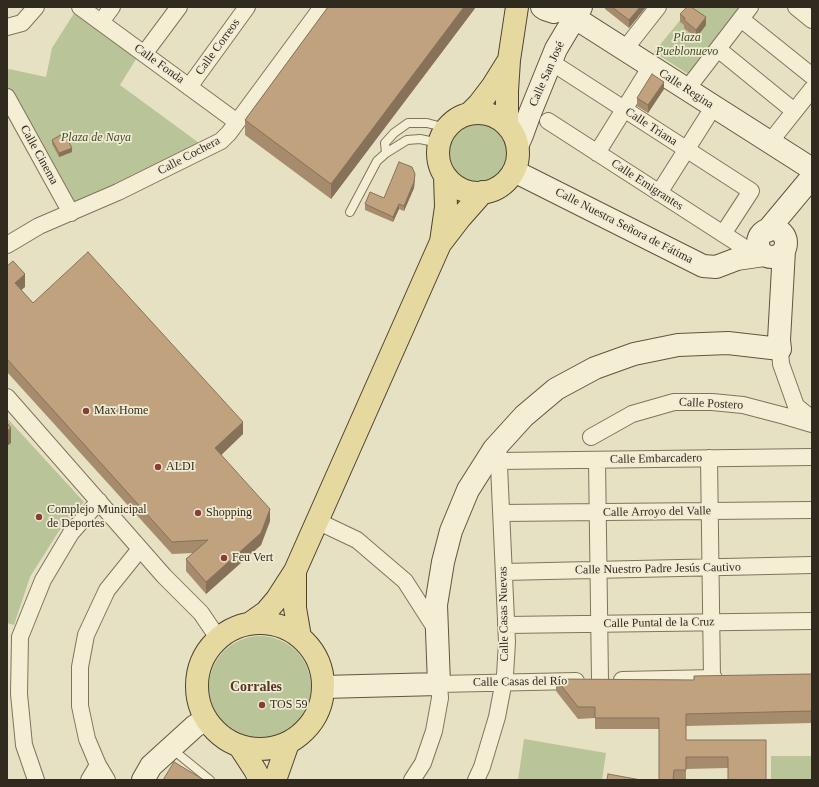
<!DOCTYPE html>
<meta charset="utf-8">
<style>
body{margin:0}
#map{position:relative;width:819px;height:787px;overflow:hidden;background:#e7e1c4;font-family:Georgia,serif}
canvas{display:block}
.frame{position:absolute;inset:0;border:8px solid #312a1f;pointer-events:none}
</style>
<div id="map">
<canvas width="819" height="787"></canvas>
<div class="frame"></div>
</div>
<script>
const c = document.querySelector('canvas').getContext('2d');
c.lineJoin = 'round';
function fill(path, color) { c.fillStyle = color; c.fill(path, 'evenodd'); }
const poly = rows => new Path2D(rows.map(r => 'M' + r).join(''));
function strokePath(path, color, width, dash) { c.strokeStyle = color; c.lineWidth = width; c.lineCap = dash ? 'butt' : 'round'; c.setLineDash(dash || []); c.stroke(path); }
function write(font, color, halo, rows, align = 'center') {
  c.font = font + ' Georgia,serif'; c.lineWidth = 3.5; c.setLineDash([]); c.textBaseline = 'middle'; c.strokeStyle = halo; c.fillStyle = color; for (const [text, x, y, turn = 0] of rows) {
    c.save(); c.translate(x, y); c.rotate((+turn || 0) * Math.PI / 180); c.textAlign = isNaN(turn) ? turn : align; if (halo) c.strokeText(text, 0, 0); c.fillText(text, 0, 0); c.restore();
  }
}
fill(poly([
 [78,7,141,51,120,85,206,148,71,213,7,97,7,71,9,69,46,77,52,48],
 [691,7,745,7,691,76,654,52],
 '448 153a31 31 0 1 1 62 0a31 31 0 1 1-62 0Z',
 [7,418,84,502,59,531,30,577,14,625,7,623],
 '209 687a51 51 0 1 1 102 0a51 51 0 1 1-102 0Z',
 [524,739,606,753,602,780,518,780],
 [771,756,812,756,812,780,771,780]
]), '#bac499');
const lane = poly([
 [386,153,385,143,394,133,408,123,427,123,446,128],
 [350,212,377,161,386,153,407,140,420,139,439,143],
 [172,749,210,780]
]);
const street = poly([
 [80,7,237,122],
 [796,7,812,20],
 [741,19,812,76],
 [101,22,112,7],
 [7,27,22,23,36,7],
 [625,49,658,7],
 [718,49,794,111],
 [144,54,179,7],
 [551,62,751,191,723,234],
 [189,87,247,7],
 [687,89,750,7],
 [7,97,71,213],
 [548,121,745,248],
 [770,142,812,89],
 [597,153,651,66],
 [659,193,714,106],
 [7,245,39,226,118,192,221,141,229,133,322,7],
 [780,349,781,364,796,406,812,419],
 [7,397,164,576,201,613,218,638],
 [591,437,632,414,674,402,712,402,743,405,785,416,812,424],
 [709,458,712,678],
 [597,460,600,681],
 [499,461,812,457],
 [501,513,812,510],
 [317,521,357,540,405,581,437,631],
 [504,572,812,565],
 [506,625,812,621],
 [622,680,714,678],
 [36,780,24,745,19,694,20,637,43,580,71,533,99,501],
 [89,780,98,765],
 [107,780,98,765,87,739,80,706,80,667,86,635,107,590,140,549],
 [412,780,423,763,434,731,440,698,439,684,576,681],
 [476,780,482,767,497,717,505,675,507,642,498,444]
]);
const secondary = poly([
 [542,7,545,9,554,12,561,9],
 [561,9,812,169],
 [518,144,522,135,530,113,556,49,581,7],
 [514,171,703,266,716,267,737,259,764,255],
 '758 243a14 14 0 1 1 28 0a14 14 0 1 1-28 0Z',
 [767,231,812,177],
 [323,687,439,684,436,605,443,562,451,531,468,490,494,449,524,416,556,389,595,368,634,354,678,345,728,343,780,349,779,340,784,250],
 [143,780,151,766,195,726,206,720]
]);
const primary = poly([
 '438 153a40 40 0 1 1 80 0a40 40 0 1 1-80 0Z',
 [470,113,479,104,492,87,507,63],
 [507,125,507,91,509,60,517,7],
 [441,242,446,207,445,176],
 [295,571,295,608,300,637],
 '197 686a63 63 0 1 1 126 0a63 63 0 1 1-126 0Z',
 [249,624,266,612,277,599,295,571,440,244,460,218,483,192],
 [240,747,255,770,260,780],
 [275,780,288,743]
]);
strokePath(lane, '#80745d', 10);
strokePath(street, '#80745d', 18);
strokePath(secondary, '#615540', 24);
strokePath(primary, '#4e4230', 24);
strokePath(lane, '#f4eed5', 8);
strokePath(street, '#f4eed5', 16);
strokePath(secondary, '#f4eed5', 22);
strokePath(primary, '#e6d9a0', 22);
fill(poly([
 [328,7,476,7,331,199,245,135,245,120],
 [605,7,646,7,629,28,605,9],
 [680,14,706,25,696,38,684,28,684,25,680,22],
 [664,89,648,113,637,106,637,98],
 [52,140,72,152,59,157,52,144],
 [415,179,414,188,404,211,399,209,393,222,365,210,365,204,384,198],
 [7,266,25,287,21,290,33,303,243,434,221,455,270,521,261,545,206,594,186,571,186,559,193,553,172,554,7,372],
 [812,674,812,723,686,726,686,740,766,740,728,768,686,769,686,780,659,780,659,729,595,729,595,718,578,719,556,691,556,679,694,680]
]), '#a68b6c');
fill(poly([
 [464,7,476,7,331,199,331,184],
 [640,7,646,7,629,28,629,20],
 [706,17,706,25,696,38,696,30],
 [664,82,664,89,648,113,648,105],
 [72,148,72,152,59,157,59,153],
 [415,174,414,188,404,211,404,206],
 [399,204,399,209,393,222,393,217],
 [25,274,25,287,15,295,15,283],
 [243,422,243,434,215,461,215,448],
 [11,428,11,443,7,446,7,431],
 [270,509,270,521,261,545,206,594,206,582]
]), '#877158');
const building = poly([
 [328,7,464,7,331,184,245,120,328,7],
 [612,7,640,7,629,20,612,7],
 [687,7,691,7,706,17,696,30,684,20,685,18,680,14,687,7],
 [652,74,664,82,648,105,637,98,652,74],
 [64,133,72,148,59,153,52,140,64,133],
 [399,162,412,167,415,174,414,182,404,206,399,204,393,217,365,204,370,192,384,198,399,162],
 [88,252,243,422,215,448,270,509,261,533,206,582,186,559,208,540,172,542,7,359,7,266,13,261,25,274,15,283,33,303,88,252],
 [7,423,11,428,7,431,7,423],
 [812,674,812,711,686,714,686,740,766,740,766,780,728,780,728,757,686,757,686,770,674,770,673,780,659,780,659,718,595,718,595,707,578,707,556,679,694,680,694,676,812,674],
 [174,762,204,780,163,780,174,762],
 [608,774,641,780,607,780,608,774]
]);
fill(building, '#c1a27e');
strokePath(building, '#877158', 1);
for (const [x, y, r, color] of [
 [86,411,4,"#873e34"],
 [158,467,4,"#873e34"],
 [198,513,4,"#873e34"],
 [39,517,4,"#873e34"],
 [224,558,4,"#873e34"],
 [262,705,4,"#873e34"]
]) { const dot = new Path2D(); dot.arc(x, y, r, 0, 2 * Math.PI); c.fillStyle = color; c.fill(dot); strokePath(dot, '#f0ebd2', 1.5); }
write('italic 12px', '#3e4b28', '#f0ebd2', [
 ["Plaza",687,38],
 ["Pueblonuevo",687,52],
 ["Plaza de Naya",96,138]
]);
write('12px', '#312a1f', '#f0ebd2', [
 ["Calle Correos",218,47,-54],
 ["Calle Fonda",159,64,36],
 ["Calle San José",547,74,-66],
 ["Calle Regina",686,89,33],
 ["Calle Triana",651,127,33],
 ["Calle Cinema",39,155,61],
 ["Calle Cochera",189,156,-28],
 ["Calle Emigrantes",647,185,33],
 ["Calle Nuestra Señora de Fátima",624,226,27],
 ["Calle Postero",711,404,3],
 ["Calle Embarcadero",656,459,-1],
 ["Calle Arroyo del Valle",657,512,-1],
 ["Calle Nuestro Padre Jesús Cautivo",658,569,-1],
 ["Calle Casas Nuevas",504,614,-91],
 ["Calle Puntal de la Cruz",659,623,-1],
 ["Calle Casas del Río",520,682,-1]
]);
write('12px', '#312a1f', '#f0ebd2', [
 ["Max Home",94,411],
 ["ALDI",166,467],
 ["Complejo Municipal",47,510],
 ["de Deportes",47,524],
 ["Shopping",206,513],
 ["Feu Vert",232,558],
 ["TOS 59",270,705]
], 'left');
write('bold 14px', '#583524', '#f0ebd2', [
 ["Corrales",256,687]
]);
</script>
